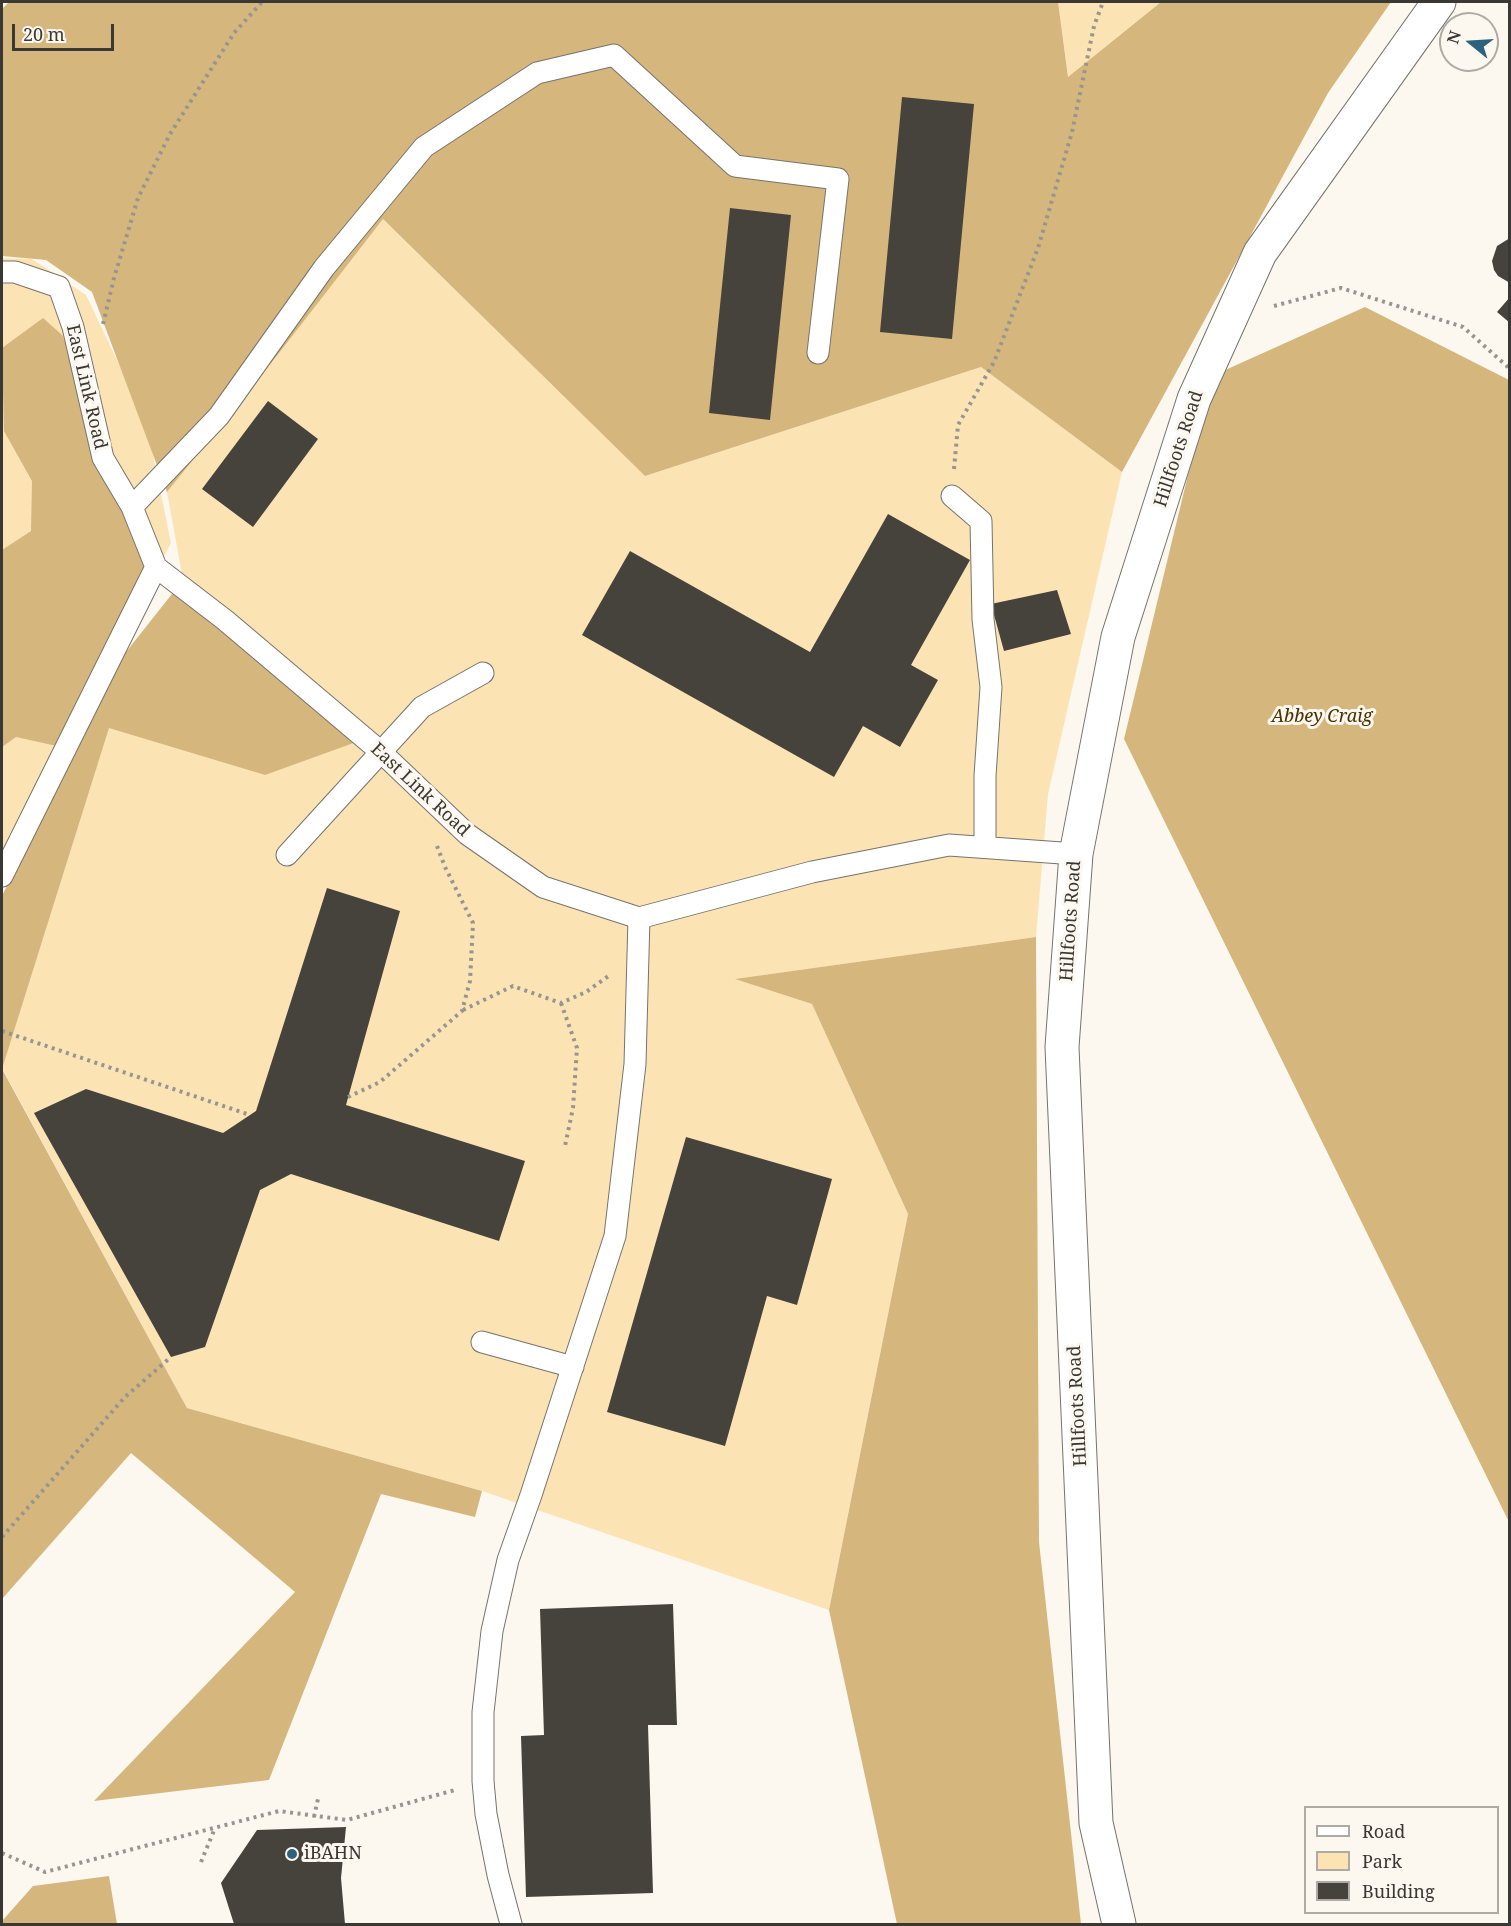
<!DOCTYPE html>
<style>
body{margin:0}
#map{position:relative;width:1511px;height:1926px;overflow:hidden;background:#fcf8f0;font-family:"Noto Serif",serif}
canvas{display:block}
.frame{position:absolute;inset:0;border:3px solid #393835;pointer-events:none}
.legend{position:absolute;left:1304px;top:1806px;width:195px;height:108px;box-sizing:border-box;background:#fcf8f0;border:2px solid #aeaba5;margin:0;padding:8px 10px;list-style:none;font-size:18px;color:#393835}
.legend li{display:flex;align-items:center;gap:12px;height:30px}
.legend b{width:30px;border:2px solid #aeaba5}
.north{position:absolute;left:1439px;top:12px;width:60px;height:60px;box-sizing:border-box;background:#fcf8f0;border:2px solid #aeaba5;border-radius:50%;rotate:288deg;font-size:16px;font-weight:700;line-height:24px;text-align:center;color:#393835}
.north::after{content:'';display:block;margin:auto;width:21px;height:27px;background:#2c627e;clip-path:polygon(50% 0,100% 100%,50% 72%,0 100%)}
.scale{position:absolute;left:12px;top:24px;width:102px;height:27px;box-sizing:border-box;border:3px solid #393835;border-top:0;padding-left:8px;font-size:18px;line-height:21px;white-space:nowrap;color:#393835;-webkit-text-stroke:4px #fcf8f0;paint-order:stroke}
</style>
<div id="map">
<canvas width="1511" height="1926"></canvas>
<div class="frame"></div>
<ul class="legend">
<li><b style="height:8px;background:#fff"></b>Road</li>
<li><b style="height:16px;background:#fce3b4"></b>Park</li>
<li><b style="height:16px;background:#46433d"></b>Building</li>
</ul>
<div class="north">N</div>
<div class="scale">20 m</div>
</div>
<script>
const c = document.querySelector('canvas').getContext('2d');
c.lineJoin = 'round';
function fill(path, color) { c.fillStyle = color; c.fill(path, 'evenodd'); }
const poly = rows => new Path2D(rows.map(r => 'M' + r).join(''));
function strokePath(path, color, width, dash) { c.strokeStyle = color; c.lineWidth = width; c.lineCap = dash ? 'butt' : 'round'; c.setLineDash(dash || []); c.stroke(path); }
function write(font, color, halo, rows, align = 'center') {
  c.font = font + ' "Noto Serif",serif'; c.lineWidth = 6; c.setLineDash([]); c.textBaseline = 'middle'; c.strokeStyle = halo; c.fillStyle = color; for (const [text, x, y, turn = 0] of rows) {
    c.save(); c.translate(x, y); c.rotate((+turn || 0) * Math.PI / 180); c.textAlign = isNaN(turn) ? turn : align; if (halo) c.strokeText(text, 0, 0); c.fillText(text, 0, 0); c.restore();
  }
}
fill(poly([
 [1058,2,1161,2,1068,77],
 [383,219,645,476,981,367,1122,472,1048,794,1036,937,736,979,812,1004,908,1214,829,1610,482,1491,187,1408,2,1068,109,727,265,775,183,580,167,492],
 [2,258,32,259,86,295,146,421,171,543,2,862]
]), '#fce3b4');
fill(poly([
 [9,2,1058,2,1068,77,1161,2,1391,2,1328,93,1122,472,981,367,645,476,383,219,279,353,167,492,92,292,46,260,2,256,2,9],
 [1365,307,1509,380,1509,1522,1124,739,1212,376],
 [43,318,62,335,87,389,156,567,66,748,16,737,2,747,2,550,31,531,32,481,4,431,2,348],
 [183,580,359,741,265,775,109,728,2,1069,187,1408,482,1491,475,1517,381,1494,269,1780,94,1801,295,1592,131,1453,2,1599,2,896,111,671],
 [1036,937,1039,1542,1081,1924,897,1924,829,1610,908,1214,812,1004,735,979],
 [109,1876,117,1924,2,1924,2,1921,33,1886]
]), '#d5b67c');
fill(poly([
 [902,97,974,104,952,339,880,332],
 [730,208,791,215,770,420,709,413],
 [1510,238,1510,283,1498,276,1494,270,1492,261,1497,246],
 [1510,297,1510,323,1497,312],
 [268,401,318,439,253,527,202,489],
 [888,514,970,560,911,665,938,680,900,747,863,726,834,777,582,635,630,551,810,652],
 [1057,590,1071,634,1004,651,991,604],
 [327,888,400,911,346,1105,525,1161,499,1241,291,1174,260,1190,205,1347,171,1357,34,1113,86,1089,223,1133,256,1111],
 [686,1137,832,1179,797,1305,767,1296,725,1446,607,1412],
 [673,1604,677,1725,648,1725,653,1893,526,1897,521,1736,544,1735,540,1609],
 [346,1827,341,1878,345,1924,234,1924,221,1883,257,1830]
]), '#46433d');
const lane = poly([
 [2,272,15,272,59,287,73,327,103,458,132,507,156,567,225,620,381,752,467,834,543,887,639,918,812,872,949,845,1076,854],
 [952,496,981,521,983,619,991,687,985,776,985,847],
 [132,507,219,416,324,268,424,147,537,73,614,55,735,166,838,179,818,353],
 [287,855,422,707,483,673],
 [2,876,156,567],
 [482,1342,573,1367],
 [511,1924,498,1875,486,1814,483,1781,483,1712,492,1631,508,1560,531,1495,615,1236,635,1064,639,918]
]);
const secondary = poly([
 [1119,1924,1096,1823,1062,1047,1076,854,1118,637,1194,399,1260,253,1439,2]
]);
strokePath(lane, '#77736c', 23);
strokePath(secondary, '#77736c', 35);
strokePath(poly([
 [1274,306,1341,288,1463,327,1510,369],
 [103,324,114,278,138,198,170,134,234,33,262,2],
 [954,469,958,425,994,362,1038,248,1072,132,1094,26,1103,2],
 [561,1003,577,1048,573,1108,565,1146],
 [463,1010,513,986,561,1003,586,992,610,975],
 [2,1031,250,1115],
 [348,1097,380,1082,462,1011,470,981,473,923,445,867,437,846],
 [2,1537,125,1397,171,1357],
 [314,1817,318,1799],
 [2,1853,45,1872,279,1811,347,1820,455,1790],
 [201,1862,215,1828]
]), '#989590', 4, [3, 4.5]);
strokePath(lane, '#fff', 21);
strokePath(secondary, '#fff', 33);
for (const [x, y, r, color] of [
 [292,1854,6,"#2c627e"]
]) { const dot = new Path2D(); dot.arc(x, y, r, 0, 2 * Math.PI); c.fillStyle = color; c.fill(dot); strokePath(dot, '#fcf8f0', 2); }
write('18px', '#393835', '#fcf8f0', [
 ["East Link Road",86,387,77],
 ["Hillfoots Road",1179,449,-72],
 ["East Link Road",420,790,43],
 ["Hillfoots Road",1071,921,-86],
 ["Hillfoots Road",1078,1406,-93]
]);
write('italic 18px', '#473301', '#fcf8f0', [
 ["Abbey Craig",1322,717]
]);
write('18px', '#393835', '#fcf8f0', [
 ["iBAHN",304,1854]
], 'left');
</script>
